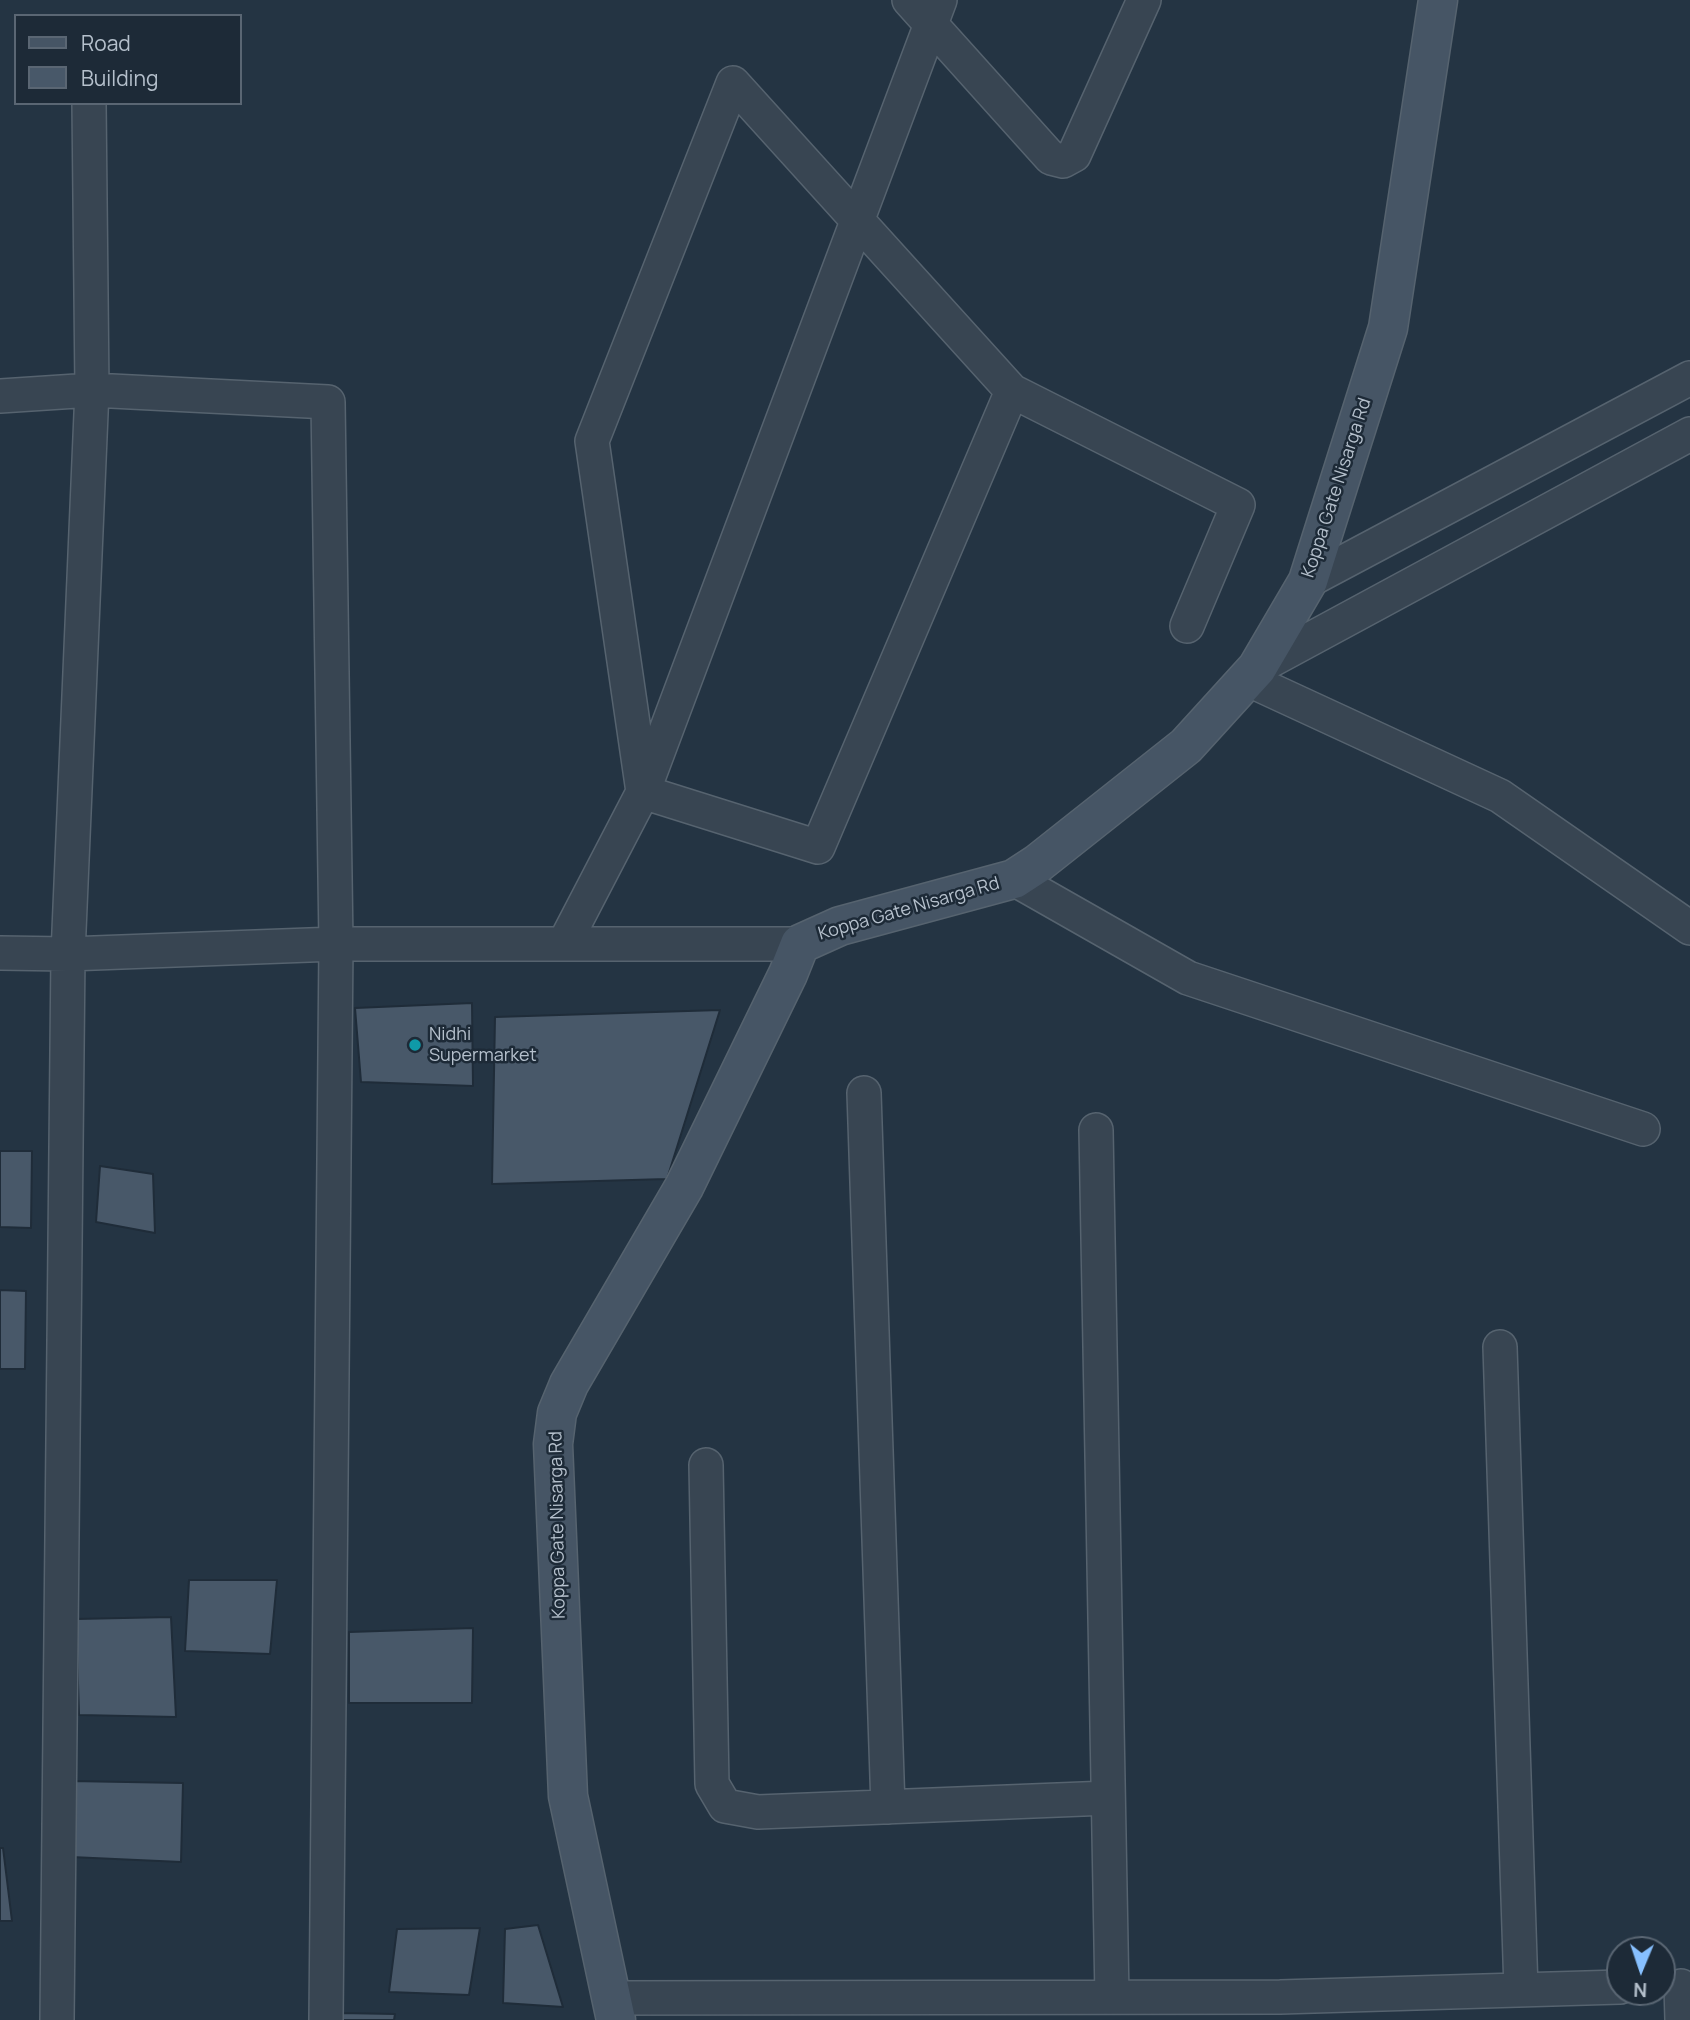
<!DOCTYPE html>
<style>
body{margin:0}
#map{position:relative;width:1690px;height:2020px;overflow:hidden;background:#243443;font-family:Manrope,sans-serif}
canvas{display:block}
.legend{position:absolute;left:14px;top:14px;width:228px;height:91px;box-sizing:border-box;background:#1d2a37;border:2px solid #5a6673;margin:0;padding:9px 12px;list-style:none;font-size:21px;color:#b5c0cc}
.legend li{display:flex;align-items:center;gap:14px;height:35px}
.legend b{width:35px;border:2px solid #5a6673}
.north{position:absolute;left:1606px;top:1936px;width:70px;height:70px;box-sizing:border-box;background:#1d2a37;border:2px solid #5a6673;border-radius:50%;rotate:182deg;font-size:19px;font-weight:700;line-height:28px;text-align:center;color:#b5c0cc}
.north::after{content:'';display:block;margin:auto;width:24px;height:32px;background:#87c0ff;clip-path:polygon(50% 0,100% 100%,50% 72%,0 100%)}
</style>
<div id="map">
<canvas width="1690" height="2020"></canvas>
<ul class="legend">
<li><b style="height:9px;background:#465565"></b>Road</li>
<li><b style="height:19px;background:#485869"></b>Building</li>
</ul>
<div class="north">N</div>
</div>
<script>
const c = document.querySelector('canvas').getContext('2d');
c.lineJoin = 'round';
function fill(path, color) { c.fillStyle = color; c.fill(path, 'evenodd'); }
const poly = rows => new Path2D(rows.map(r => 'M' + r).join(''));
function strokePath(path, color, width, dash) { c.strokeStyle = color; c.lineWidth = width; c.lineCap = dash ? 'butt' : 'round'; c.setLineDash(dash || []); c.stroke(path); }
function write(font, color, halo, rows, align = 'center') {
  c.font = font + ' Manrope,sans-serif'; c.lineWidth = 5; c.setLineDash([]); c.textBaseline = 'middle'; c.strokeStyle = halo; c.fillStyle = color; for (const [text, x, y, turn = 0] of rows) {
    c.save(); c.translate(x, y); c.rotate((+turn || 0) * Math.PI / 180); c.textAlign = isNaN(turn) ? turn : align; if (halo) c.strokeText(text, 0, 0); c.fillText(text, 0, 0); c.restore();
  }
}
const building = poly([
 [472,1003,473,1086,361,1082,355,1008,472,1003],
 [720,1010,667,1179,492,1184,495,1017,720,1010],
 [0,1151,32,1151,31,1228,0,1227,0,1151],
 [100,1166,153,1174,155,1233,96,1222,100,1166],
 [0,1290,26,1291,25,1369,0,1369,0,1290],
 [189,1580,277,1580,270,1654,185,1651,189,1580],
 [171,1617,176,1717,79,1715,76,1619,171,1617],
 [473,1628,472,1703,349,1703,349,1632,473,1628],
 [71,1781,183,1783,181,1862,71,1857,71,1781],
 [0,1848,3,1848,12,1921,0,1921,0,1848],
 [538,1925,563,2007,503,2003,505,1929,538,1925],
 [480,1928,469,1995,389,1992,397,1929,480,1928],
 [340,2013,395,2014,394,2020,339,2020,340,2013]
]);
fill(building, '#485869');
strokePath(building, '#1f2c39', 2);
const street = poly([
 [909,0,1051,158,1063,161,1074,155,1144,0],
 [1012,391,818,847,643,792,592,441,733,83,1012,391,1238,505,1187,626],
 [0,396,92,390,328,402,336,944,326,2020],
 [1308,581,1690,378],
 [1257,668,1690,434],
 [1247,679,1500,796,1690,928],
 [1014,879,1188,978,1643,1129],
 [564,944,643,792,940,0],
 [0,953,68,954,336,944,800,944],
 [864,1093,888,1807],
 [1096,1130,1112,1997],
 [1500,1347,1521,1990],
 [706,1465,712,1784,725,1806,758,1812,1108,1798],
 [1681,1986,1682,2020],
 [611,1998,1280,1997,1620,1987],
 [57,2020,68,954,92,390,89,103]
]);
const secondary = poly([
 [616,2020,568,1796,553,1444,557,1413,569,1384,684,1187,788,974,800,944,840,926,1014,879,1037,864,1186,746,1257,668,1308,581,1388,328,1438,0]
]);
strokePath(street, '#56636f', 36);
strokePath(secondary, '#56636f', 41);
strokePath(street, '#384552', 33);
strokePath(secondary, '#465565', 38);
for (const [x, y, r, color] of [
 [415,1045,7,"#0f9aa8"]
]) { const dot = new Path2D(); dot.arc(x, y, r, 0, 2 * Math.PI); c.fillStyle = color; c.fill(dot); strokePath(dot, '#1d2a37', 2.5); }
write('18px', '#b5c0cc', '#1d2a37', [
 ["Koppa Gate Nisarga Rd",1337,488,-72],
 ["Koppa Gate Nisarga Rd",909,909,-16],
 ["Koppa Gate Nisarga Rd",558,1525,-91]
]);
write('18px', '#b5c0cc', '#1d2a37', [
 ["Nidhi",429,1035],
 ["Supermarket",429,1056]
], 'left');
</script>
